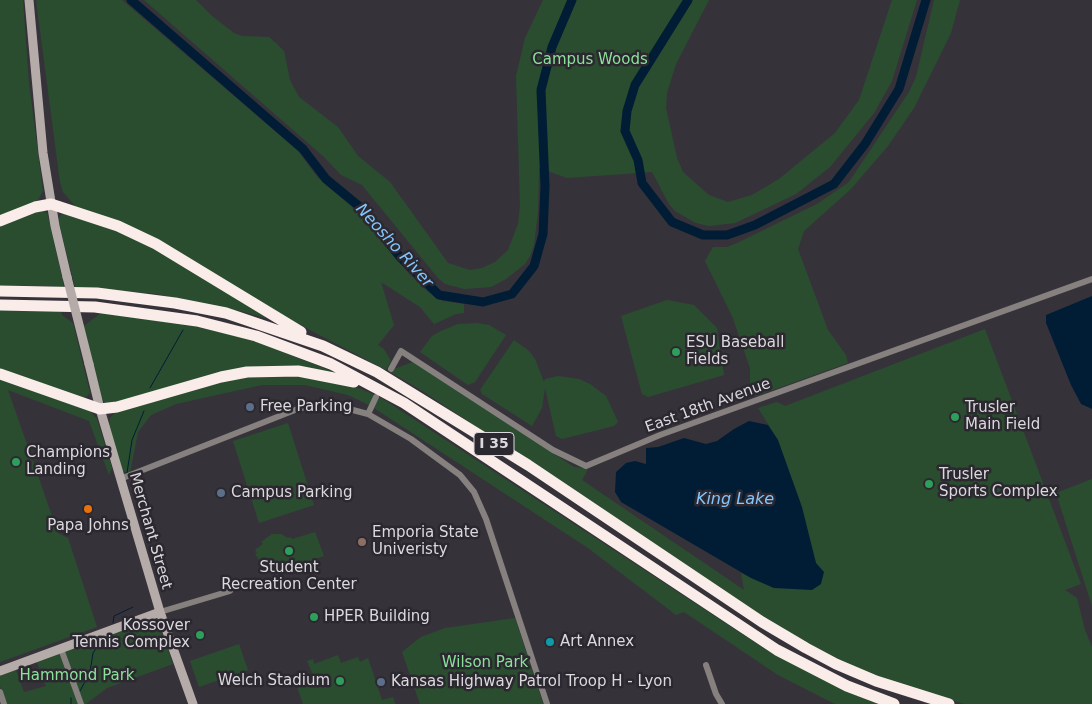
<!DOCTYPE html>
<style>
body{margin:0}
canvas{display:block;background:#36323a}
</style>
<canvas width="1092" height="704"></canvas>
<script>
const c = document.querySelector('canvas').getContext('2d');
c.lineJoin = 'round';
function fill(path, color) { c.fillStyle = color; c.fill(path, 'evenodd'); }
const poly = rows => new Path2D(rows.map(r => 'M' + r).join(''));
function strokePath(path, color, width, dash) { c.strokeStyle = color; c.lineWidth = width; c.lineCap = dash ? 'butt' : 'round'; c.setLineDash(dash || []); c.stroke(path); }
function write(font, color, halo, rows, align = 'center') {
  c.font = font + ' "DejaVu Sans",sans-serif'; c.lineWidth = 5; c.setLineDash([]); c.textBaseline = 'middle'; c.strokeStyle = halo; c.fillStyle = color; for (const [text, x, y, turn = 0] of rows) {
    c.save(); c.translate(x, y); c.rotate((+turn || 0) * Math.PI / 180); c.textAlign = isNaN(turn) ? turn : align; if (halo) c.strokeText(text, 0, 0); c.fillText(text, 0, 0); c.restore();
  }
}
fill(poly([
 [0,0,23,0,29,83,43,191,38,200,0,217],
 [36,0,122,0,298,151,318,178,357,211,409,274,428,292,443,301,464,304,464,313,456,314,434,324,420,307,381,282,394,325,378,345,384,349,391,361,386,370,76,207,63,192,60,182],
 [144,0,196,0,212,16,234,33,242,36,269,37,276,43,284,51,290,80,299,97,338,127,358,156,390,182,448,263,470,270,482,268,495,262,508,250,518,224,520,205,516,76,525,38,543,0,709,0,676,64,667,93,666,108,677,158,683,172,709,195,728,202,752,195,779,179,835,133,859,100,892,0,917,0,892,81,874,113,830,167,796,194,735,223,709,226,696,223,675,211,669,204,652,172,567,178,539,168,538,211,534,245,530,256,525,264,506,279,491,287,464,289,445,284,438,278,362,185,341,175,324,157],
 [934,0,960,0,951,33,914,108,888,146,851,189,804,231,798,249,828,330,846,355,848,363,756,396,750,386,750,368,732,316,705,261,713,247,727,247,737,243,817,204,849,182,909,92,916,77],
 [41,209,47,213,49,220,64,287,0,285,0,223],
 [68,212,133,235,267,315,265,318,244,312,156,294,75,287,58,219,61,215],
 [667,300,694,305,717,328,724,375,648,397,642,394,621,316],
 [0,310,61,311,62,315,73,323,90,393,86,397,82,398,0,373],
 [101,313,196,326,256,341,339,374,294,368,118,403,105,403,101,396,84,326],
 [477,323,489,325,506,335,475,382,468,385,420,352,432,336,441,331,458,324],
 [985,329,1081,584,1065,590,1077,598,1085,630,1092,647,1092,704,965,704,937,697,858,669,776,627,424,392,392,373,394,369,413,362,574,467,588,469,582,480,744,590,741,573,774,588,789,587,823,572,816,563,778,440,758,408,777,402,785,406],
 [514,340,529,351,535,359,544,382,545,379,558,376,579,379,590,384,606,396,618,422,614,426,562,439,556,436,545,388,542,408,532,426,482,394,480,390],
 [280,373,356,387,375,395,369,405,348,395,305,385,262,385,176,404,151,415,138,432,130,473,122,471,109,427,110,418,116,411,225,379],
 [0,379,90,411,97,419,112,468,109,475,89,421,8,390,58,533,68,538,97,627,0,662],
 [380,397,768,651,826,681,879,704,835,704,825,699,778,675,684,612,676,615,588,548,374,408],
 [288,423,314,505,259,523,233,441],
 [1092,479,1092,606,1056,493],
 [315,532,324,556,284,570,282,568,275,573,273,571,269,574,255,554,257,553,255,550,263,544,261,542,272,534,281,534,288,538,290,537,292,539],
 [156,617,173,664,107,688,86,704,6,704,0,686,0,676,16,670,24,692,46,686,36,660],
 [515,618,543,704,420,704,402,652,421,637,445,628],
 [239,644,248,670,199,687,190,661],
 [338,655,341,663,358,657,360,662,368,658,382,700,393,697,395,704,303,704,296,684,314,677,307,661,313,659,314,664]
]), '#2a4d30');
fill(poly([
 [1092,296,1092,409,1081,404,1071,385,1046,323,1046,315],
 [749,421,768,425,778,440,802,507,816,563,824,572,821,584,812,590,774,588,751,578,621,502,615,492,616,472,626,463,635,461,646,464,646,448,658,447,684,438,706,444,717,441,734,429]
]), '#001d35');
strokePath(poly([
 [150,388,183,330],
 [127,473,132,440,144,411],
 [113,623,114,616,133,607],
 [80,691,90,672,93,653,97,647,112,636,112,634],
 [71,704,71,698]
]), '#001d35', 1);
strokePath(poly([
 [131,0,303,149,326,179,360,207,400,257,439,295,483,302,512,294,534,266,543,234,545,186,541,90,552,47,572,0],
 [688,0,635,85,627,111,625,131,638,160,642,183,672,222,703,235,727,235,755,225,834,184,865,144,899,89,926,0]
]), '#001d35', 9);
strokePath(poly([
 [391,369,401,351,553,450,586,466,660,435,1092,279],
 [368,414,376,397],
 [120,479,300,408,330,404,368,414,411,439,460,475,474,492,486,519,547,704],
 [160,612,230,591],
 [61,649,81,704],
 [706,665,716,694,722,704],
 [0,692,4,704]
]), '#86817f', 6);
strokePath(poly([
 [29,0,43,153,55,226,67,277],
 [89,364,100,409,160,612,193,704],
 [0,671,160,612]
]), '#b5acaa', 9);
strokePath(poly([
 [0,221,35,207,51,204,118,226,156,244,301,332],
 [0,291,97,293,175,303,226,313,323,346,377,372,528,465,762,622,806,648,836,664,876,681,949,704],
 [0,305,95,307,197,321,256,336,331,364,404,403,777,650,847,686,894,704],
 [0,374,100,409,117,407,221,377,247,372,298,371,354,382]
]), '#faece8', 11);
strokePath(poly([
 [67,277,89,364]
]), '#b5acaa', 9);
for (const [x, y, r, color] of [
 [676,352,5,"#2e9e5b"],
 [250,407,5,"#5c6f8a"],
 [955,417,5,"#2e9e5b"],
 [16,462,5,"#2e9e5b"],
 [929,484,5,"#2e9e5b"],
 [221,493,5,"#5c6f8a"],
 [88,509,5,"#e8710a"],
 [362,542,5,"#8d6e63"],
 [289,551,5,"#2e9e5b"],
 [314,617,5,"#2e9e5b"],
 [200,635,5,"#2e9e5b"],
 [550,642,5,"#0f9aa8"],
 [340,681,5,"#2e9e5b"],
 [381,682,5,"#5c6f8a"]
]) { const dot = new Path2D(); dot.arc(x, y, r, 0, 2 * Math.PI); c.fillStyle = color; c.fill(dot); strokePath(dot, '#2c2830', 2); }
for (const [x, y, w] of [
 [494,444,40]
]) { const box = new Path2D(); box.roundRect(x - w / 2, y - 11.5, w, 23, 4); c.fillStyle = '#2c2830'; c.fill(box); strokePath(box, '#dbd9de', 1); }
write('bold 14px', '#dbd9de', null, [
 ["I 35",494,444]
]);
write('15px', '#8ce29b', '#2c2830', [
 ["Campus Woods",590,60],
 ["Wilson Park",485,663],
 ["Hammond Park",77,676]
]);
write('15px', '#dbd9de', '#2c2830', [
 ["ESU Baseball",686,343],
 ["Fields",686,360],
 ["Free Parking",260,407],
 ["Trusler",965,408],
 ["Main Field",965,425],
 ["Champions",26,453],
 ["Landing",26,470],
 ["Trusler",939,475],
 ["Sports Complex",939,492],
 ["Campus Parking",231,493],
 ["Papa Johns",88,526,"center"],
 ["Emporia State",372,533],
 ["Univeristy",372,550],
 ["Student",289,568,"center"],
 ["Recreation Center",289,585,"center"],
 ["HPER Building",324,617],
 ["Kossover",190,626,"right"],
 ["Tennis Complex",190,643,"right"],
 ["Art Annex",560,642],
 ["Welch Stadium",330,681,"right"],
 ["Kansas Highway Patrol Troop H - Lyon",391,682]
], 'left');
write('15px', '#dbd9de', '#2c2830', [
 ["East 18th Avenue",708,406,-20],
 ["Merchant Street",150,531,74]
]);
write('italic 16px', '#83c6fd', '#2c2830', [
 ["Neosho River",394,246,48],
 ["King Lake",735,500]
]);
</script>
